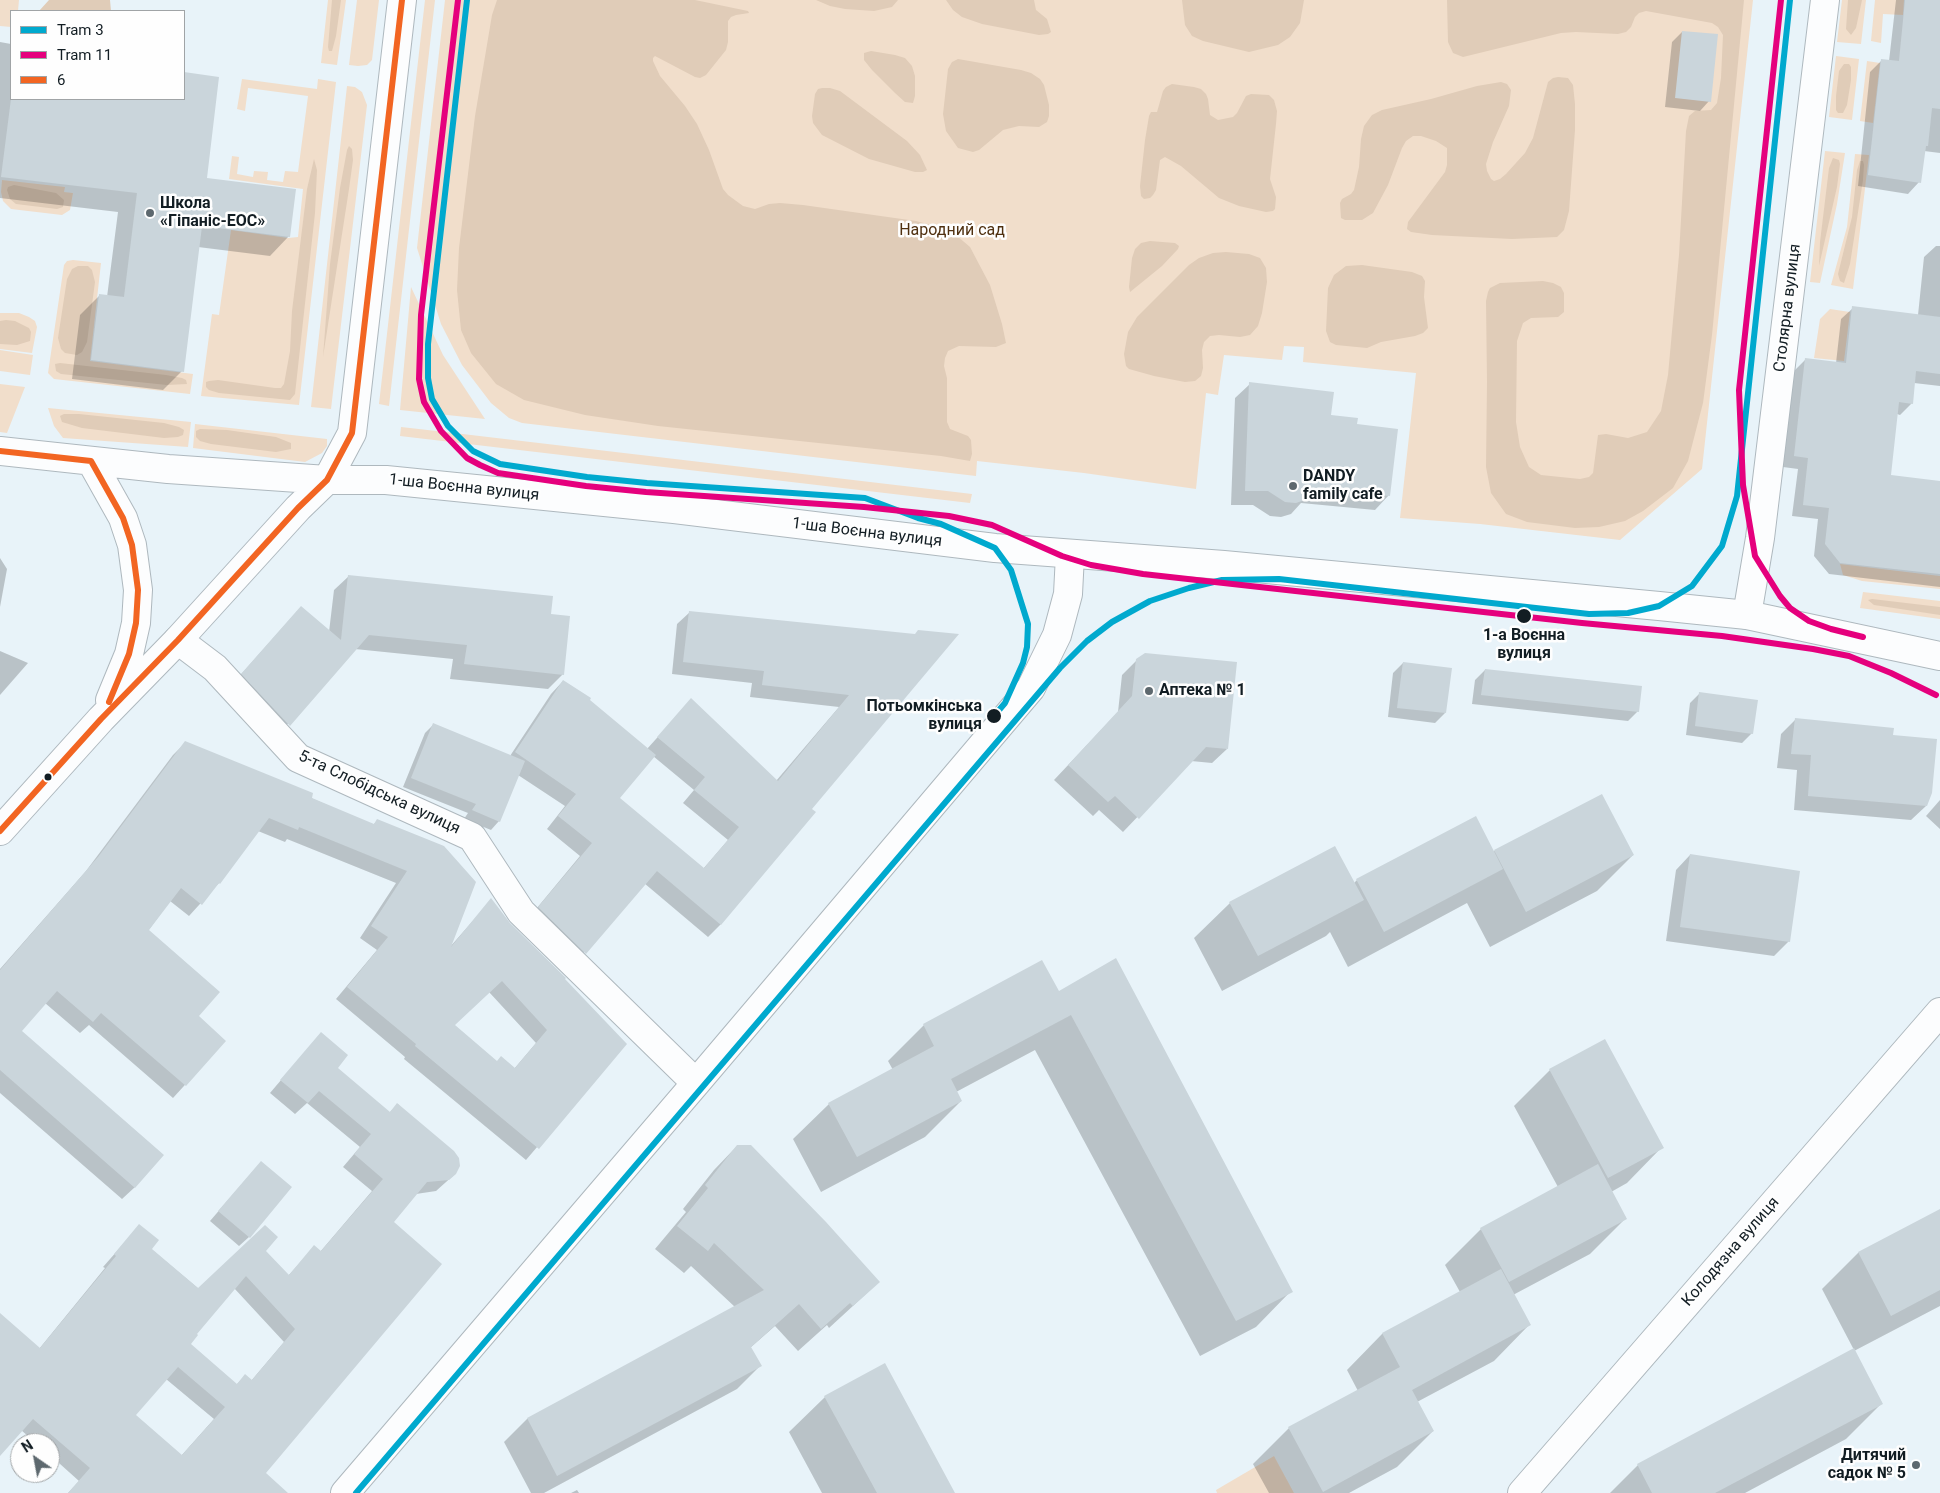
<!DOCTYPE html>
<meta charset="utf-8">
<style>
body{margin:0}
#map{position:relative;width:1940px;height:1493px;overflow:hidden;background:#e8f3f9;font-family:Roboto,sans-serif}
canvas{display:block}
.legend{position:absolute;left:10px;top:10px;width:175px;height:90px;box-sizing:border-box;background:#fefefe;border:1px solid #a0a4a6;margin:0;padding:6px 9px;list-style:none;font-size:15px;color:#121d23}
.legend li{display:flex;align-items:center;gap:10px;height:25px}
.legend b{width:25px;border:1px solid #a0a4a6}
.north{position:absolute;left:10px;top:1433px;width:50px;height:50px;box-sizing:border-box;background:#fefefe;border:1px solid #a0a4a6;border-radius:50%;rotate:327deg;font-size:14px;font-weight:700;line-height:20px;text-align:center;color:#121d23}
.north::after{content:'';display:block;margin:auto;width:18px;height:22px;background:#5d686e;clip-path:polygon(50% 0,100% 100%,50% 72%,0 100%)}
</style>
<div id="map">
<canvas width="1940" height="1493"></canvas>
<ul class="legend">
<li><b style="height:6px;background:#00a9ce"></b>Tram 3</li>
<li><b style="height:6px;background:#e5007d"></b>Tram 11</li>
<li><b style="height:6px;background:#f26522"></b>6</li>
</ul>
<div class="north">N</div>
</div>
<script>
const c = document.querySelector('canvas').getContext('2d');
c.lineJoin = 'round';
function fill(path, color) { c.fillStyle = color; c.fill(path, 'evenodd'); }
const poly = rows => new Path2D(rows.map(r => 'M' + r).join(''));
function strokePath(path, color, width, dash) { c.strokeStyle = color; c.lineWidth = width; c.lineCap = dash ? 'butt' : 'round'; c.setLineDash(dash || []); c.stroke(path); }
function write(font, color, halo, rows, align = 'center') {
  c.font = font + ' Roboto,sans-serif'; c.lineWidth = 5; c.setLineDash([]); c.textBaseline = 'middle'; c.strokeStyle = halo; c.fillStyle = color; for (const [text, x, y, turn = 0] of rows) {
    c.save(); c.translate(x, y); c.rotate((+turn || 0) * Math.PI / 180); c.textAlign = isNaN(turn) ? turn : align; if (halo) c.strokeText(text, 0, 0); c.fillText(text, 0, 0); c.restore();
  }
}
fill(poly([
 [0,0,19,0,18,11,11,11,11,27,0,26],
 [328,0,346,0,337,65,321,63],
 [357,0,379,0,372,60,367,65,358,66,349,65],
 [425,0,435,0,389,406,379,404],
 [445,0,1753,0,1702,469,1620,540,1480,524,1400,518,1416,373,1303,362,1304,347,1284,346,1282,360,1224,355,1218,395,1206,393,1196,489,1084,473,977,461,976,476,522,423,509,418,491,403,462,365,441,324,417,248],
 [1842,0,1866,0,1861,44,1837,42],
 [1875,0,1904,0,1903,15,1883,14,1881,43,1871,41],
 [1836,56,1859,59,1852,120,1829,117],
 [1867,61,1880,63,1873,123,1860,121],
 [242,79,317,89,318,79,336,82,299,405,201,396,212,314,219,315,231,230,288,238,298,237,303,189,229,179,232,156,239,157,237,174,253,177,254,171,268,172,267,180,283,182,285,171,298,172,308,96,248,88,245,111,237,109],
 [347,86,355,87,362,92,367,105,331,409,311,407],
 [1825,151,1845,153,1837,204,1820,283,1810,282],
 [1855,154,1869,155,1853,289,1831,285,1847,227],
 [2,180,65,187,64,192,73,193,70,210,62,215,11,209,3,201,1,192],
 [73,260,101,263,90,361,193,374,190,394,54,379,48,373,64,265,67,261],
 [411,287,443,355,485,419,400,410],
 [1830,309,1850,312,1844,361,1814,358,1820,319],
 [0,313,19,313,29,317,35,321,37,327,32,353,0,349],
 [0,350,33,355,30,375,0,371],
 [0,384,25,387,7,433,0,432],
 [48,408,191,422,188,447,63,438,54,426],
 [195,424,327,439,327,446,322,453,305,462,193,448],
 [401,427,454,433,972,494,970,503,400,436],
 [1840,564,1940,576,1940,589,1862,581,1843,575],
 [1863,592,1940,601,1940,619,1860,608],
 [1274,1456,1294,1493,1217,1493,1216,1490]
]), '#f1decb');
fill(poly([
 [49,0,110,0,111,11,39,11],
 [332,0,341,0,336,36,332,51,329,51,328,47],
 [497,0,695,0,748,11,749,13,736,15,731,17,728,21,728,42,726,50,706,75,700,78,695,77,655,56,653,58,653,61,660,76,685,106,697,124,709,150,723,189,728,195,743,206,755,209,769,204,780,203,803,205,916,221,950,230,970,247,990,285,1002,324,1006,343,996,347,959,346,948,351,945,358,944,366,947,378,947,422,950,429,968,436,971,440,972,454,970,461,941,456,658,426,585,415,524,400,496,384,471,353,461,330,457,290,459,248,475,116,492,15],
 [816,0,898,0,892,7,874,11,845,9,830,6],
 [946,0,1034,0,1036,10,1047,19,1051,32,1048,34,1039,35,982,24,962,17,953,10],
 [1182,0,1304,0,1300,23,1290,37,1278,45,1249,52,1203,41,1192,36,1185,25],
 [1447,0,1744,0,1712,335,1703,403,1688,461,1673,488,1643,511,1625,521,1599,527,1575,528,1527,522,1506,514,1491,493,1486,467,1487,382,1486,301,1488,292,1490,288,1500,283,1543,281,1553,283,1561,287,1564,293,1564,312,1558,317,1531,318,1523,323,1517,341,1516,422,1520,447,1529,467,1541,475,1580,479,1589,477,1593,473,1598,435,1606,434,1628,438,1647,432,1661,411,1668,375,1679,255,1686,131,1689,116,1695,111,1711,110,1717,103,1721,78,1723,35,1718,27,1712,23,1646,11,1639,13,1635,17,1631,27,1626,32,1618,34,1576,32,1561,33,1463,57,1453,53,1448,42],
 [1848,0,1862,0,1856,28,1851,35,1846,29],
 [871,51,895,55,905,58,912,66,915,76,915,96,913,103,905,102,895,93,872,70,864,60,864,53],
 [958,59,1021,70,1031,73,1040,79,1044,85,1049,105,1049,116,1047,122,1039,127,1019,126,1003,130,979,150,973,152,958,148,946,131,943,114,948,69,952,62],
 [1844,64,1849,64,1851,67,1851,80,1847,105,1843,113,1838,113,1836,110,1836,96,1839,71],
 [1558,77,1568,78,1573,85,1575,104,1575,130,1569,211,1564,230,1557,237,1512,239,1432,235,1411,232,1407,229,1408,222,1445,172,1447,165,1447,148,1436,141,1421,136,1413,136,1406,141,1402,148,1388,185,1373,213,1362,220,1345,220,1341,218,1340,203,1342,199,1351,194,1354,190,1359,167,1361,139,1364,126,1372,115,1382,110,1431,99,1477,86,1501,82,1507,84,1511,90,1509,106,1493,142,1486,164,1487,171,1491,179,1494,181,1500,179,1506,174,1525,153,1533,138,1548,82,1553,78],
 [1172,84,1194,87,1201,89,1206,94,1208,99,1210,115,1218,120,1233,117,1237,113,1246,96,1251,94,1269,95,1274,100,1277,111,1276,124,1270,179,1276,197,1275,209,1273,211,1266,212,1239,206,1219,198,1181,166,1165,157,1160,160,1156,190,1153,195,1150,198,1144,199,1141,196,1140,186,1145,140,1149,116,1151,112,1157,112,1163,91,1166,87],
 [822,88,830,88,840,91,907,141,920,155,927,170,923,172,915,172,869,159,822,135,813,123,812,116,815,94,818,89],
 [349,146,352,149,353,160,349,189,323,357,330,264,340,188,347,150],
 [1833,158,1839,160,1840,164,1837,187,1819,266,1820,242,1829,168],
 [314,159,317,170,315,213,295,394,290,400,219,393,209,390,206,387,206,382,209,381,218,380,275,388,281,388,284,384,290,351,292,311,307,189],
 [1860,161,1863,161,1864,165,1863,180,1850,264,1844,283,1840,281,1838,274,1852,217,1857,170],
 [14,185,56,193,64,200,63,207,57,209,16,204,10,199,7,190,8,187],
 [1150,241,1175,243,1179,246,1178,249,1162,266,1130,292,1129,287,1132,258,1135,249,1141,243],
 [1226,252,1249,254,1260,258,1266,268,1267,282,1262,313,1258,326,1250,335,1240,337,1219,335,1210,336,1204,342,1202,350,1203,368,1201,376,1195,381,1185,382,1154,376,1129,369,1126,366,1124,354,1128,332,1137,317,1189,265,1199,258,1213,253],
 [1362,265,1412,272,1422,276,1425,281,1424,297,1428,328,1423,333,1415,336,1381,342,1367,348,1336,345,1330,342,1326,331,1328,288,1334,275,1346,266],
 [78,266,88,266,92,270,95,282,87,342,82,352,77,355,65,353,61,349,58,338,67,279,72,269],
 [6,320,15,321,29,328,31,332,30,341,17,345,0,344,0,321],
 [60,363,166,375,182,378,186,380,187,384,167,385,61,374,56,371,55,364],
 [64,414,79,414,164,423,179,427,184,430,183,435,178,437,164,438,82,428,62,422,60,416],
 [200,429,227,430,276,437,291,443,291,449,276,452,211,444,200,441,196,437,196,431],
 [1872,599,1940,607,1940,615,1874,605,1868,600]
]), '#e0ccb8');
fill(poly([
 [1896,0,1940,0,1940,153,1924,151,1919,182,1908,194,1858,186,1870,72,1882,60,1889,61],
 [1682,32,1709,101,1700,111,1665,107,1672,42],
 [0,42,11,44,11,99,184,99,184,74,218,78,205,179,289,236,270,256,198,247,182,371,163,390,72,379,80,315,99,296,107,297,118,212,0,198],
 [1936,246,1940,246,1940,386,1914,383,1912,403,1900,415,1897,414,1890,476,1940,482,1940,587,1829,574,1814,556,1818,519,1792,516,1798,469,1783,467,1794,371,1805,360,1836,363,1841,319,1853,308,1918,315,1924,257],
 [1250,384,1356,425,1389,495,1375,510,1301,503,1291,514,1281,517,1270,516,1253,505,1231,505,1235,398],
 [0,558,7,569,0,607],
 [349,576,550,615,563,674,548,689,450,679,453,659,355,649,274,739,228,689,301,607,329,632,334,590],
 [690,612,915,636,811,809,721,924,708,937,644,883,573,965,527,920,580,856,547,829,565,806,518,775,499,821,491,830,464,819,468,813,403,787,425,733,433,725,510,756,551,694,563,681,647,749,691,700,776,781,839,707,750,697,752,683,672,674,677,624],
 [653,756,694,790,683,803,728,840,703,869,618,799],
 [0,651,28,663,0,695],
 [1137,660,1227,749,1212,763,1191,761,1123,832,1099,810,1093,816,1054,780,1118,712,1122,675],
 [1403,663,1450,669,1445,713,1435,723,1388,717,1393,673],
 [1485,670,1638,711,1628,721,1472,704,1475,680],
 [1700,693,1752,733,1742,743,1686,735,1690,703],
 [1795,720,1892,736,1926,806,1911,820,1794,810,1797,770,1777,768,1781,734],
 [185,743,373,825,377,821,443,847,450,947,491,900,509,924,625,1044,526,1160,404,1059,405,1057,336,999,377,950,360,938,396,883,287,839,285,842,258,831,219,883,189,916,170,901,148,931,197,1016,225,1041,173,1098,89,1025,80,1033,45,1003,20,1031,135,1187,122,1199,0,1093,0,969,86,871,173,755],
 [489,992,536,1043,514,1069,497,1062,453,1026],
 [1940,800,1940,829,1926,816],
 [1495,851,1633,855,1597,891,1490,947,1467,903,1348,967,1330,932,1326,936,1222,991,1194,938,1230,903,1353,884,1357,880],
 [1690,855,1789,941,1774,956,1666,941,1676,870],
 [1058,992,1291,1291,1256,1327,1200,1356,1035,1050,956,1092,961,1101,925,1137,821,1192,793,1139,829,1104,893,1070,888,1061,924,1025],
 [321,1033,336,1068,389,1113,398,1104,455,1174,436,1191,416,1194,392,1222,264,1474,262,1493,68,1493,79,1481,50,1455,50,1443,36,1443,21,1430,0,1454,0,1315,39,1349,105,1268,103,1267,139,1226,151,1249,199,1289,264,1251,288,1276,314,1247,320,1252,372,1191,343,1167,360,1147,307,1103,295,1114,270,1093],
 [234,1288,284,1342,251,1381,245,1376,236,1385,189,1344,195,1334],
 [166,1379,214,1419,181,1456,135,1415],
 [1550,1070,1662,1147,1627,1183,1611,1192,1626,1218,1590,1254,1513,1295,1529,1325,1494,1361,1417,1402,1433,1431,1397,1467,1349,1493,1269,1493,1253,1464,1289,1428,1358,1391,1347,1370,1382,1334,1460,1292,1445,1265,1481,1229,1558,1187,1514,1106],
 [737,1146,879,1282,829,1328,827,1325,798,1351,775,1326,750,1348,760,1366,737,1389,544,1493,531,1493,504,1442,527,1419,735,1307,691,1266,684,1273,655,1249,686,1212,683,1209,714,1170],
 [261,1162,249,1237,239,1246,210,1221],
 [1940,1210,1940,1306,1854,1351,1882,1403,1846,1439,1745,1493,1610,1493,1638,1465,1854,1350,1822,1289,1858,1253],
 [825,1397,954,1493,822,1493,789,1432],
 [577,1490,579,1493,571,1493]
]), '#0003');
fill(poly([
 [1905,0,1940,0,1940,109,1932,108,1928,146,1926,146,1921,183,1868,175,1881,59,1899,61],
 [1682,31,1718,34,1711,102,1675,98],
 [184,72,219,77,207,178,296,189,290,237,202,226,184,372,91,360,99,294,124,297,137,193,1,177,11,99,184,99],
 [1852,306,1940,317,1940,374,1916,371,1913,404,1899,402,1891,475,1940,481,1940,574,1840,563,1825,544,1829,508,1803,505,1808,458,1794,456,1805,358,1846,363],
 [1249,382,1334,392,1331,415,1358,418,1357,424,1398,429,1390,496,1317,489,1307,499,1296,503,1285,502,1268,491,1245,491],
 [348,575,553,596,551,614,570,616,564,675,464,664,467,645,369,635,290,726,241,674,301,606,341,640],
 [689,611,915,634,918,630,959,634,812,809,816,812,721,925,657,871,586,954,538,907,592,843,558,816,576,794,515,752,563,680,591,698,590,700,656,755,620,798,704,868,739,827,694,790,705,777,657,737,691,698,778,781,849,695,762,685,764,671,683,662],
 [1145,653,1237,662,1228,749,1206,747,1139,819,1115,796,1108,802,1068,765,1132,696,1136,659],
 [1403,662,1452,668,1446,713,1397,708],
 [1485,669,1642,686,1639,712,1481,695],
 [1699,692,1758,700,1753,734,1695,726],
 [1795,718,1894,728,1893,735,1937,739,1932,793,1927,806,1808,796,1811,755,1791,754],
 [433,723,525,761,500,822,472,810,476,804,411,778],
 [185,741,313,793,312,798,374,824,377,819,444,846,476,882,451,947,491,898,510,923,566,978,565,979,627,1044,539,1149,415,1046,416,1044,347,987,388,937,371,926,407,871,299,827,298,830,269,818,220,884,219,883,202,905,181,888,149,930,220,992,199,1016,226,1041,186,1086,101,1013,93,1022,57,991,22,1031,164,1155,135,1188,0,1070,0,970,98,857],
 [502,981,547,1030,515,1068,501,1056,497,1061,455,1025],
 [1602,794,1634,855,1526,912,1494,850],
 [1476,816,1503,869,1384,932,1356,879],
 [1335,846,1364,900,1258,956,1229,902],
 [1690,854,1800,871,1790,942,1680,927],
 [1116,958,1293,1292,1236,1321,1071,1015,951,1079,962,1101,857,1157,828,1103,934,1046,923,1024,1042,960,1059,991],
 [321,1032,348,1055,338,1068,390,1112,397,1103,454,1151,459,1158,460,1166,456,1174,449,1180,427,1182,394,1222,442,1264,266,1473,288,1493,68,1493,90,1468,33,1419,0,1456,0,1313,40,1348,116,1256,114,1254,139,1224,159,1240,152,1249,198,1288,265,1225,278,1237,266,1251,289,1275,314,1245,321,1251,383,1179,354,1154,371,1134,319,1091,308,1103,280,1080],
 [246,1276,295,1329,252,1380,245,1374,237,1384,191,1344,198,1335,197,1334],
 [178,1367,225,1407,182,1455,136,1415],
 [1605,1039,1664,1148,1608,1178,1549,1069],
 [737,1145,751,1145,826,1222,880,1282,853,1306,850,1303,821,1329,799,1304,751,1347,762,1366,557,1476,527,1418,764,1290,714,1243,708,1251,677,1226,708,1188,705,1185],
 [261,1161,292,1187,250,1238,218,1211],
 [1598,1164,1627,1219,1509,1282,1480,1228],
 [1940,1209,1940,1290,1891,1316,1858,1252],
 [1501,1269,1531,1325,1412,1390,1434,1431,1323,1492,1288,1427,1400,1367,1382,1333],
 [1854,1348,1883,1404,1715,1493,1652,1493,1637,1464],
 [885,1363,955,1493,877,1493,824,1396]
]), '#cad5db');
const minor = poly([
 [327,480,352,433,402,0],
 [1747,615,1760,538,1825,0],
 [178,640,215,668,298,758,472,837,521,912,696,1083],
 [345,1493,696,1083,1031,688,1057,635,1068,594,1070,555],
 [1522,1493,1940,1012]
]);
const tertiary = poly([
 [0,451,168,469,327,480,386,480,674,509,995,548,1224,565,1659,606,1747,615,1940,656],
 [91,461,123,518,132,545,138,590,136,623,129,654,110,700],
 [0,831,101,719,178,640,298,508,327,480]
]);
strokePath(minor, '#aeb8be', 30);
strokePath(tertiary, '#aeb8be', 30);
strokePath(minor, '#fcfdfe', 28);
strokePath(tertiary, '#fcfdfe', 28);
strokePath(poly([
 [0,451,91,461,123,518,132,545,138,590,136,623,129,654,109,702],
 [0,831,101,719,178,640,298,508,327,480,352,433,402,0]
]), '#f26522', 6);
strokePath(poly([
 [467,0,428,344,428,378,432,399,448,426,473,451,500,464,587,477,647,483,865,498,918,518,941,524,995,548,1011,570,1028,624,1027,647,1023,663,1005,703,994,716],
 [356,1493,1060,668,1087,641,1112,622,1150,601,1189,588,1222,580,1279,579,1589,614,1628,613,1659,606,1692,586,1722,546,1737,496,1790,0]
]), '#00a9ce', 6);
strokePath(poly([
 [458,0,421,315,419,379,424,402,441,431,467,458,480,465,498,473,586,486,646,492,864,507,949,516,992,525,1062,556,1091,565,1143,574,1582,623,1722,636,1813,649,1849,656,1891,673,1936,695],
 [1781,0,1739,390,1743,485,1755,556,1780,596,1790,608,1809,621,1831,629,1863,637]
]), '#e5007d', 6);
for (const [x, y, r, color] of [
 [150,213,5,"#5d686e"],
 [1293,486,5,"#5d686e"],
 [1524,616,8,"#121d23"],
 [1149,691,5,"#5d686e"],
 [994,716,8,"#121d23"],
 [48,777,4.5,"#121d23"],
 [1916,1465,5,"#5d686e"]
]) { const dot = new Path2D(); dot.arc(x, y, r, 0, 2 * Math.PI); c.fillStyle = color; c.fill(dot); strokePath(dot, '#fefefe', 2); }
write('bold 16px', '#121d23', '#fefefe', [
 ["Школа",160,204],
 ["«Гіпаніс-ЕОС»",160,222],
 ["DANDY",1303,477],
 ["family cafe",1303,495],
 ["Аптека № 1",1159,691],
 ["Дитячий",1906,1456,"right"],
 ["садок № 5",1906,1474,"right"]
], 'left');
write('16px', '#4f3010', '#fefefe', [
 ["Народний сад",952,231]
]);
write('16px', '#121d23', '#fefefe', [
 ["Столярна вулиця",1788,308,-83],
 ["1-ша Воєнна вулиця",464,488,6],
 ["1-ша Воєнна вулиця",867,533,7],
 ["5-та Слобідська вулиця",379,793,25],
 ["Колодязна вулиця",1731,1252,-49]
]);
write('bold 16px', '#121d23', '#fefefe', [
 ["1-а Воєнна",1524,636],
 ["вулиця",1524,654],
 ["Потьомкінська",982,707,"right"],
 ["вулиця",982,725,"right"]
]);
</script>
